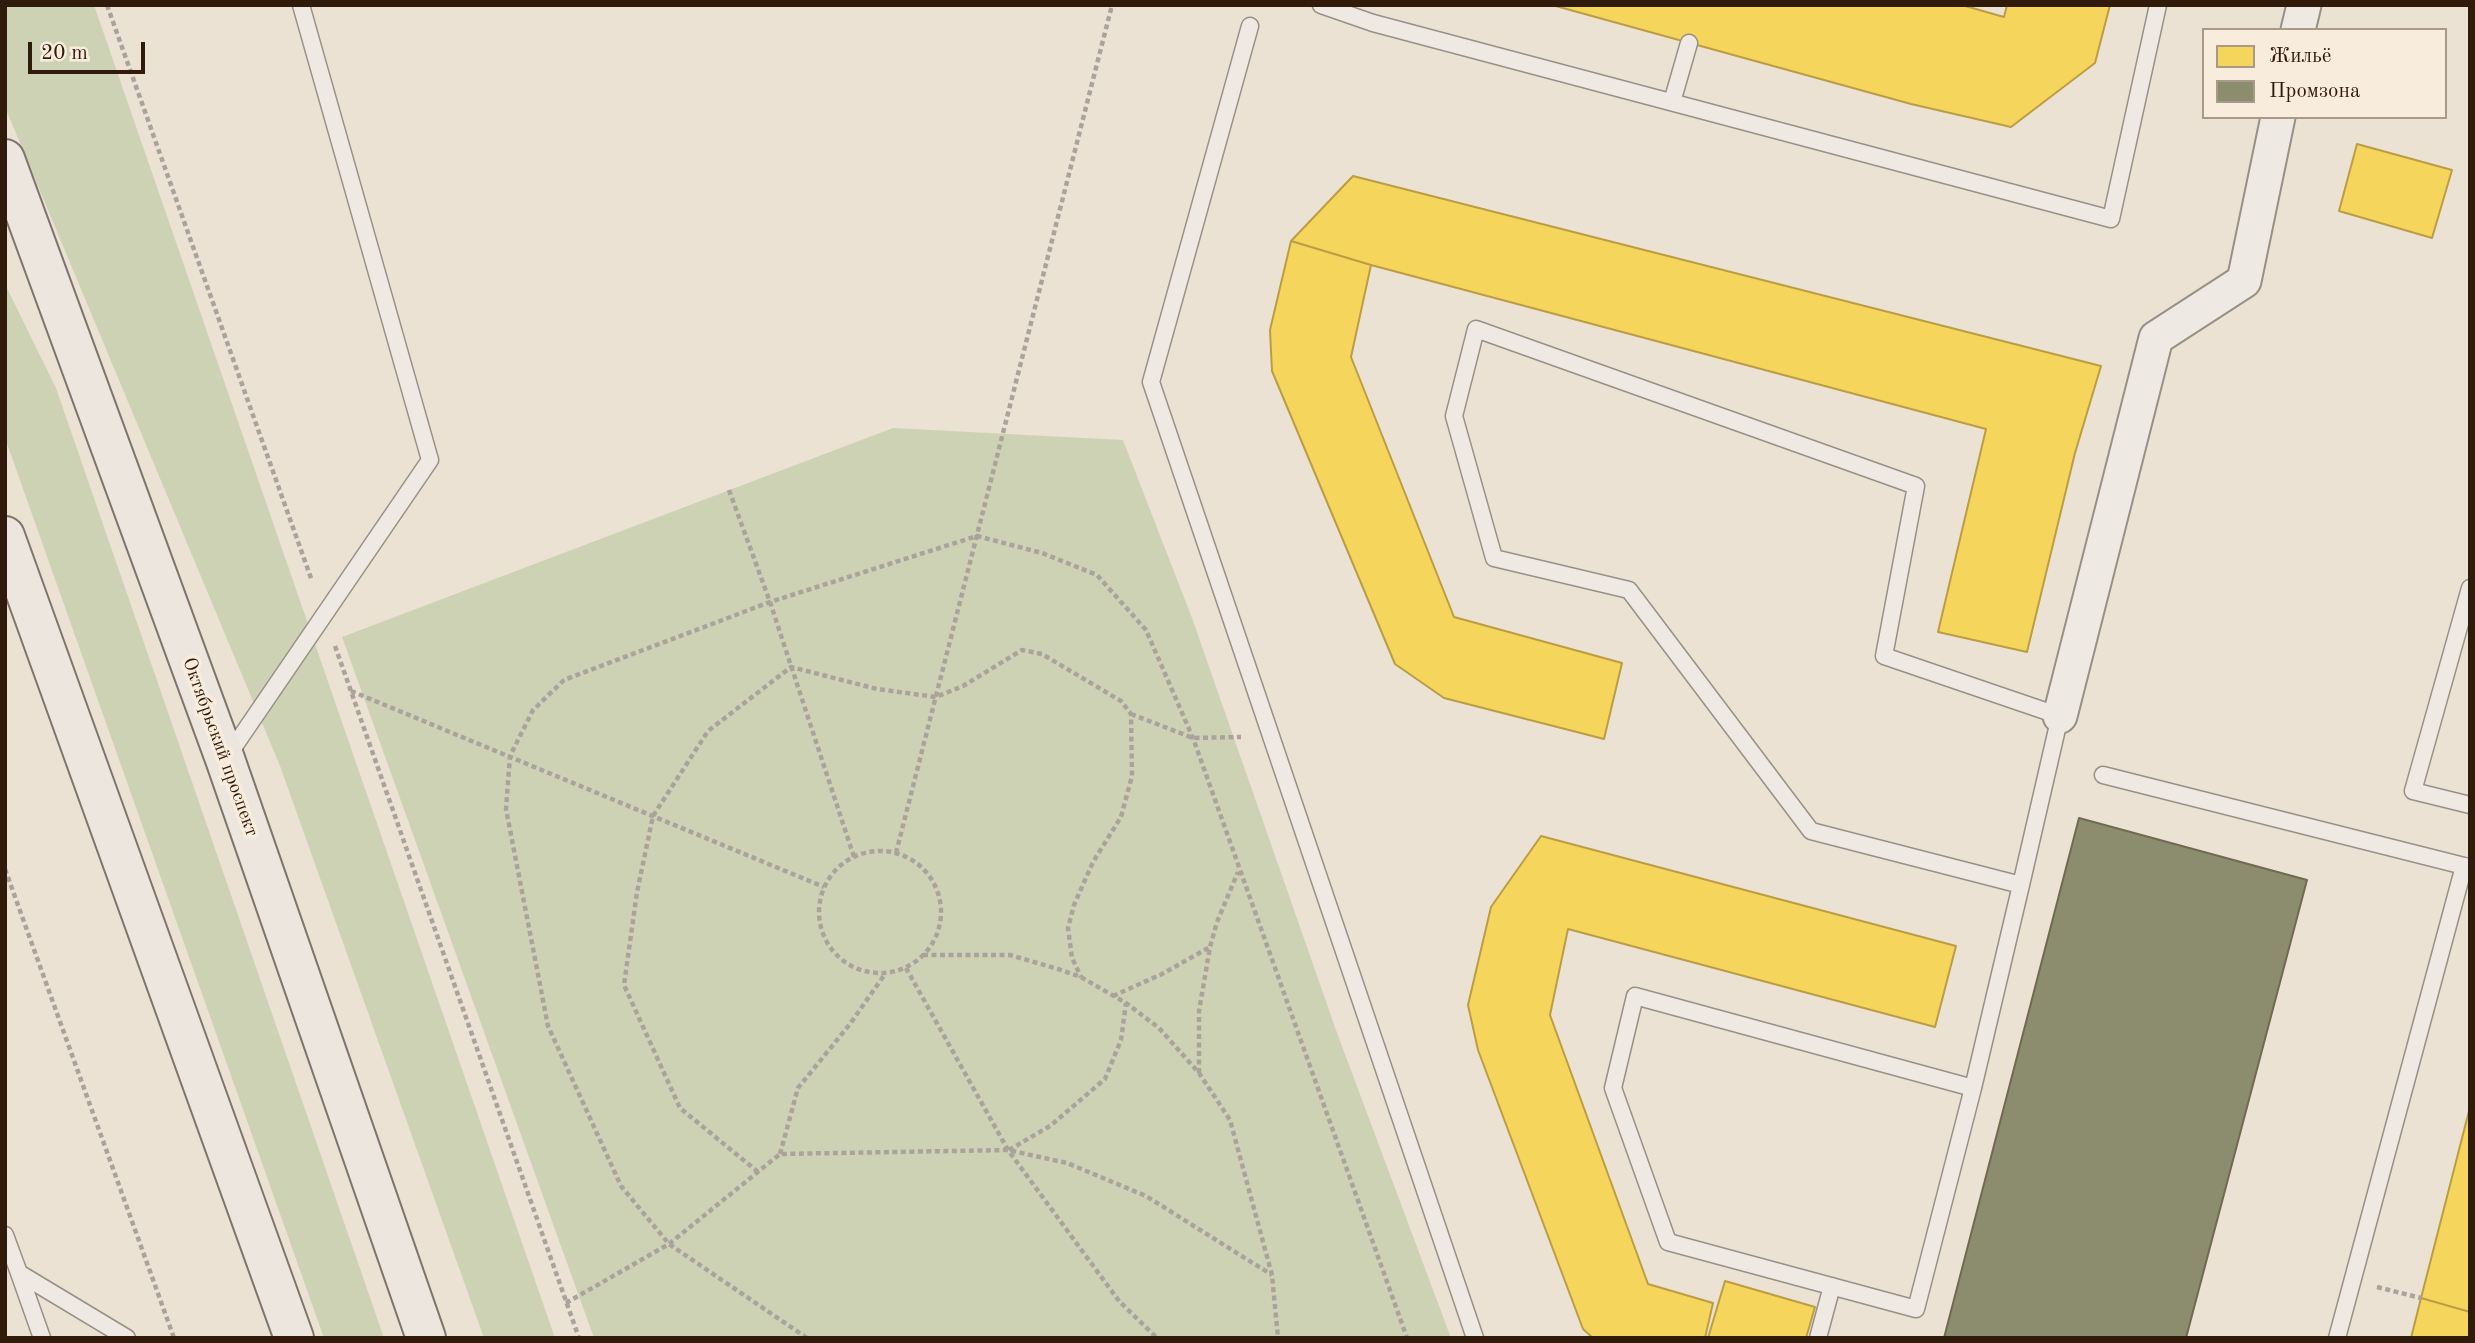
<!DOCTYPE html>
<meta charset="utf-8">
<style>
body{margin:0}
#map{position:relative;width:2475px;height:1343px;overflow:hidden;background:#ebe2d4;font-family:"Old Standard TT",serif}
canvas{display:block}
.frame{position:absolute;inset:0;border:7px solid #301a09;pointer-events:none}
.legend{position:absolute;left:2202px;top:28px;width:245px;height:91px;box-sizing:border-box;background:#f8eddd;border:2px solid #a89988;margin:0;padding:9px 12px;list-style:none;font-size:21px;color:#301a09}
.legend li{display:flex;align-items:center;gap:14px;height:35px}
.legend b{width:35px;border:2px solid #a89988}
.scale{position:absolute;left:28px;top:42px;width:117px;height:32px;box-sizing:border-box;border:4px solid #301a09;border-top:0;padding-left:9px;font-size:21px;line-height:24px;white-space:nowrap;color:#301a09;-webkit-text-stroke:5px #f8eddd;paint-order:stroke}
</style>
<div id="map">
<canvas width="2475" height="1343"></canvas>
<div class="frame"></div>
<ul class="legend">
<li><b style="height:19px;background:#f6d55c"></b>Жильё</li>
<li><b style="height:19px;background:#8c8c6e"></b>Промзона</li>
</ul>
<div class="scale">20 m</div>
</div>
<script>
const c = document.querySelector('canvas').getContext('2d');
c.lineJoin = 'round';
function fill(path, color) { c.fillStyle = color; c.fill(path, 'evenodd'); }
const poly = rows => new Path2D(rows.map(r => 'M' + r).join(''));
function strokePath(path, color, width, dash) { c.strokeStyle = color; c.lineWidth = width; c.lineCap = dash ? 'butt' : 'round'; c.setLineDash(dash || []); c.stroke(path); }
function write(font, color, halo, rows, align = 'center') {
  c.font = font + ' "Old Standard TT",serif'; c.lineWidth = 7; c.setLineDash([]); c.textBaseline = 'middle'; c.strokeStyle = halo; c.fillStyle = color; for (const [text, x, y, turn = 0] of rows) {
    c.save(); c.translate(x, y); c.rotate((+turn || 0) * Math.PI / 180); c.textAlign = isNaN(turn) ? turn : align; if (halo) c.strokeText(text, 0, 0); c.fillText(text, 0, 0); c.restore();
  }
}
fill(poly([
 [5,5,94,5,555,1338,484,1338,280,766,5,107],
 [5,284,56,388,384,1338,324,1338,5,438],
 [893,428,1123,440,1192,618,1336,1030,1451,1338,594,1338,342,637]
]), '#ced2b5');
const homes = poly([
 [1552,5,1962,5,2004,17,2007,5,2110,5,2095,63,2011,127,1911,104,1552,5],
 [2357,144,2452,170,2432,238,2339,211,2357,144],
 [1353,176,2101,366,2075,453,2027,652,1938,632,1986,429,1371,265,1291,241,1353,176],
 [1291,241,1371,265,1351,357,1454,617,1622,663,1604,739,1444,698,1395,664,1272,371,1270,330,1291,241],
 [1541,836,1956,946,1935,1027,1568,929,1550,1015,1648,1284,1713,1303,1705,1338,1593,1338,1583,1329,1478,1050,1468,1005,1491,907,1541,836],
 [2470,1107,2470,1312,2421,1298,2470,1107],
 [1725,1281,1815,1307,1806,1338,1708,1338,1725,1281],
 [2421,1298,2470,1312,2470,1338,2411,1338,2421,1298]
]);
fill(homes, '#f6d55c');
strokePath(homes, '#bb9d43', 2);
const industry = poly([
 [2079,818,2307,880,2186,1338,1944,1338,2079,818]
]);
fill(industry, '#8c8c6e');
strokePath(industry, '#706a50', 2);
const lane = poly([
 [1321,5,1373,23,2111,219,2158,5],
 [1250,26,1151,382,1475,1338],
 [1672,102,1689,43],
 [2470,588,2413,791,2470,805],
 [227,757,430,460,301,5],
 [2103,775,2464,866],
 [1973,1088,1916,1309,1668,1242,1613,1088,1635,996,1973,1088,2021,885,2060,716,1884,656,1916,486,1476,329,1454,416,1494,558,1629,590,1811,831,2021,885],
 [5,1235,19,1273,127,1338],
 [19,1273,42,1338],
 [1818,1338,1832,1286],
 [2337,1338,2464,866,2470,867]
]);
const street = poly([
 [2298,30,2304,5],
 [2060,716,2156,338,2244,281,2278,117]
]);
const primary = poly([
 [5,159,225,759,426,1338],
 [5,536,294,1338]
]);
strokePath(lane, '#989086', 19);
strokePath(street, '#989086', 37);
strokePath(primary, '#7d756c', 42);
strokePath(poly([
 [107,5,312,581],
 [729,490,770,602,854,857],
 [335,646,579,1338],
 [351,691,824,887],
 [1131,714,1193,738,1241,737],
 '819 912a61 61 0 1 1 122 0a61 61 0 1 1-122 0Z',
 [896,853,1112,5],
 [5,869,174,1338],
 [923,955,1010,955,1058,969,1081,977,1126,1003,1159,1028,1199,1073,1230,1120,1272,1275,1278,1338],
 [906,968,1008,1150,1119,1301,1157,1338],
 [1113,996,1162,974,1210,947],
 [1199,1073,1199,1011,1210,947,1217,922,1238,872],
 [1009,1150,1050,1126,1105,1079,1121,1040,1126,1003],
 [780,1154,798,1088,850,1024,885,974],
 [758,1172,680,1108,624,985,637,892,653,816,708,731,791,667,877,689,936,697,963,686,1022,650,1042,654,1121,701,1131,714,1132,776,1121,817,1093,862,1074,905,1068,928,1072,958,1081,977],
 [2377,1287,2421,1298],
 [566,1303,669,1244,780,1154,1008,1150,1067,1163,1146,1196,1272,1275],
 [807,1338,669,1244,621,1186,548,1026,506,809,510,756,533,710,564,680,770,602,977,536,1042,553,1097,575,1146,630,1193,738,1407,1338]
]), '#aaa39c', 4.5, [5, 3.5]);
strokePath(lane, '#eeeae3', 16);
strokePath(street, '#eeeae3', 33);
strokePath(primary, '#ece6de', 38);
write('19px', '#301a09', '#f8eddd', [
 ["Октябрьский проспект",220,747,70]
]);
</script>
